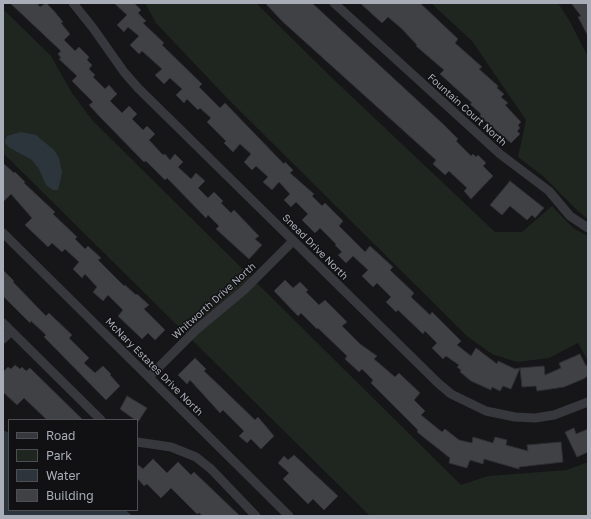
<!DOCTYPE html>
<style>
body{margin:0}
#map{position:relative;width:591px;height:519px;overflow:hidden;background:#161618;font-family:"Golos Text",sans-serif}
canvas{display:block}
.frame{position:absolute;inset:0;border:4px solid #a8adb8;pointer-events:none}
.legend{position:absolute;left:8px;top:419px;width:130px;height:92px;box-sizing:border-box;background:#111113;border:1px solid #4d4f55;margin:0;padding:5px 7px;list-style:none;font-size:12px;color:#a8adb8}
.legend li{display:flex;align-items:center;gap:8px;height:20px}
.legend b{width:20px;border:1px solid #4d4f55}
</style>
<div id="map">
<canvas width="591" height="519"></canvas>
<div class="frame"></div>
<ul class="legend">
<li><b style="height:5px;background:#37383d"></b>Road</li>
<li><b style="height:11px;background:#1e261f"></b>Park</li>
<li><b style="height:11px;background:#2c353c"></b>Water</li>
<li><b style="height:11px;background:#404145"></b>Building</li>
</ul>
</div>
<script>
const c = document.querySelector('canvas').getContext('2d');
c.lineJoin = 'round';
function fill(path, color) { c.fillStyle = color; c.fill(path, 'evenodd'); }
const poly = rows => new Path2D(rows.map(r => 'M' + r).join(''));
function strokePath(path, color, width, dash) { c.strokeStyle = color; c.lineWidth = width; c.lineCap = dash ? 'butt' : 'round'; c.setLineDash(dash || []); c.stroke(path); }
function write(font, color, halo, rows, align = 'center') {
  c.font = font + ' "Golos Text",sans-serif'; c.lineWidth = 3; c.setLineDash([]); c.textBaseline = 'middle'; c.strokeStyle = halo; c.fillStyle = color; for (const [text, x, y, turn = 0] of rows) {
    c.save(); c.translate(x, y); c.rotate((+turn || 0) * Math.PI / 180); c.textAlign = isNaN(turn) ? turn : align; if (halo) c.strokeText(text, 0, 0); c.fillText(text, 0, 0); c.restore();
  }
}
fill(poly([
 [145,3,256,3,330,76,495,232,522,232,552,206,573,228,588,236,588,361,578,343,549,358,517,362,492,354,468,337,228,99,156,23],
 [431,3,558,3,569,20,588,57,588,219,578,211,543,176,518,157,526,120,472,41],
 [3,9,51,56,72,93,92,120,461,485,488,476,567,470,588,462,588,516,370,516,3,153]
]), '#1e261f');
fill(poly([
 [21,132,36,135,54,150,59,158,62,173,58,190,53,190,46,185,39,169,32,160,10,148,5,143,5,140,7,136],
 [3,430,9,433,9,510,125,510,133,516,3,516]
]), '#2c353c');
const building = poly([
 [10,3,37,3,40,7,46,3,54,11,63,22,61,23,70,34,64,40,75,51,79,47,89,57,87,60,92,65,89,69,95,75,93,77,105,89,109,85,117,94,110,101,122,113,129,106,137,114,132,119,143,130,147,126,155,134,149,140,163,155,165,154,170,160,175,154,183,162,178,167,191,179,196,173,205,181,198,188,208,198,214,192,223,201,221,203,231,213,234,210,259,236,255,239,262,245,249,259,216,229,219,226,208,215,206,218,167,178,165,180,146,161,144,162,100,117,89,105,93,102,72,81,77,76,59,59,61,58,58,54,61,51,10,3],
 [114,3,134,3,141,10,138,13,146,21,143,23,164,43,162,45,202,84,199,87,220,108,225,103,284,164,285,162,293,170,290,173,314,194,312,196,322,206,325,203,343,221,339,226,365,252,370,246,393,267,390,270,414,293,411,297,430,315,432,312,461,341,457,345,471,356,476,348,497,364,498,361,515,369,520,368,511,389,503,386,500,391,492,387,491,390,471,381,460,372,461,370,457,367,459,365,446,356,443,359,432,348,437,343,425,331,423,334,398,310,396,312,386,302,391,297,377,283,373,287,362,276,368,270,353,256,346,263,338,255,342,252,335,245,336,244,320,228,315,233,302,220,308,214,296,202,291,207,284,200,290,194,279,182,272,190,263,182,268,177,256,166,252,170,244,162,251,154,240,144,233,152,224,143,226,141,207,122,211,118,200,108,198,110,187,99,184,103,176,95,182,89,170,78,164,84,155,75,162,69,142,51,139,54,130,45,139,36,128,27,124,32,117,25,127,15,114,3],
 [265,3,312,3,443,124,458,139,456,141,471,156,473,154,476,157,478,155,486,163,483,166,493,176,471,199,464,191,467,188,449,171,445,175,433,164,436,160,283,22,265,3],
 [360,3,420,3,458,39,455,43,482,67,479,69,498,86,497,88,504,94,501,97,508,103,505,105,521,122,518,125,520,128,517,131,520,134,511,143,480,116,481,114,470,104,472,103,440,74,444,70,416,46,417,45,401,28,388,17,382,23,360,3],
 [571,3,588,3,588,36,578,17,581,16,571,3],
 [3,163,14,173,15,172,25,182,24,183,55,212,53,214,77,237,75,239,85,249,88,246,101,258,98,260,124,286,125,285,136,295,137,294,149,305,144,309,165,330,155,340,148,333,142,339,118,316,123,310,108,295,103,301,93,292,97,287,85,274,82,278,73,269,79,262,65,249,62,252,52,243,48,247,25,225,32,218,11,194,3,202,3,163],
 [510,181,544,208,535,218,532,215,527,220,510,206,502,215,490,205,510,181],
 [3,270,14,281,13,282,46,316,49,313,72,335,69,338,89,358,84,363,95,373,103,366,111,374,110,375,120,386,106,400,44,337,46,335,31,321,30,323,3,296,3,270],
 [285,280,293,288,300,282,308,290,306,292,319,305,325,300,347,322,342,326,360,344,377,356,374,359,395,377,399,373,420,393,414,400,425,411,421,415,442,432,445,429,459,440,472,443,473,437,493,443,495,437,507,440,506,445,528,451,527,445,561,442,563,462,519,467,519,469,484,459,483,464,470,460,467,468,449,463,450,458,417,432,418,430,371,383,373,380,362,369,359,372,345,359,347,356,318,328,317,329,301,313,298,316,274,291,285,280],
 [580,354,586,366,588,365,588,376,583,379,564,387,537,391,536,386,522,387,520,368,544,366,545,375,561,368,559,363,580,354],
 [195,358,206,369,204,371,225,391,255,420,258,417,274,436,261,449,251,439,247,443,239,436,244,431,223,410,220,413,190,380,187,384,178,375,195,358],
 [15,365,20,369,22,367,26,371,30,368,83,420,47,420,24,398,17,405,3,392,3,372,8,367,11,369,15,365],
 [127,396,147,408,138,422,120,409,127,396],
 [574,428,576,434,588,429,588,452,577,457,565,432,574,428],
 [294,455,338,496,324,510,313,499,308,504,283,479,289,473,278,463,284,456,288,460,294,455],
 [153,459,167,473,178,462,191,475,194,472,240,516,203,516,199,513,197,514,171,488,161,498,147,484,144,486,137,478,137,464,143,469,153,459]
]);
fill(building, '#404145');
strokePath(building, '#303034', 1);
strokePath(poly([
 [73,3,93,28,124,72,138,88,438,383,451,394,486,411,515,417,535,418,554,415,588,402],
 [334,3,500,154,549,191,570,216,588,228],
 [3,233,289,516],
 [3,323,101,420],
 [3,339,11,331],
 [149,377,196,330,244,290,293,241],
 [137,442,171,447,196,457,211,469,256,516]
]), '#37383d', 9);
write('10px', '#a8adb8', '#111113', [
 ["Fountain Court North",467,110,42],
 ["Snead Drive North",315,247,45],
 ["Whitworth Drive North",214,301,-42],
 ["McNary Estates Drive North",154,367,45]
]);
</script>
